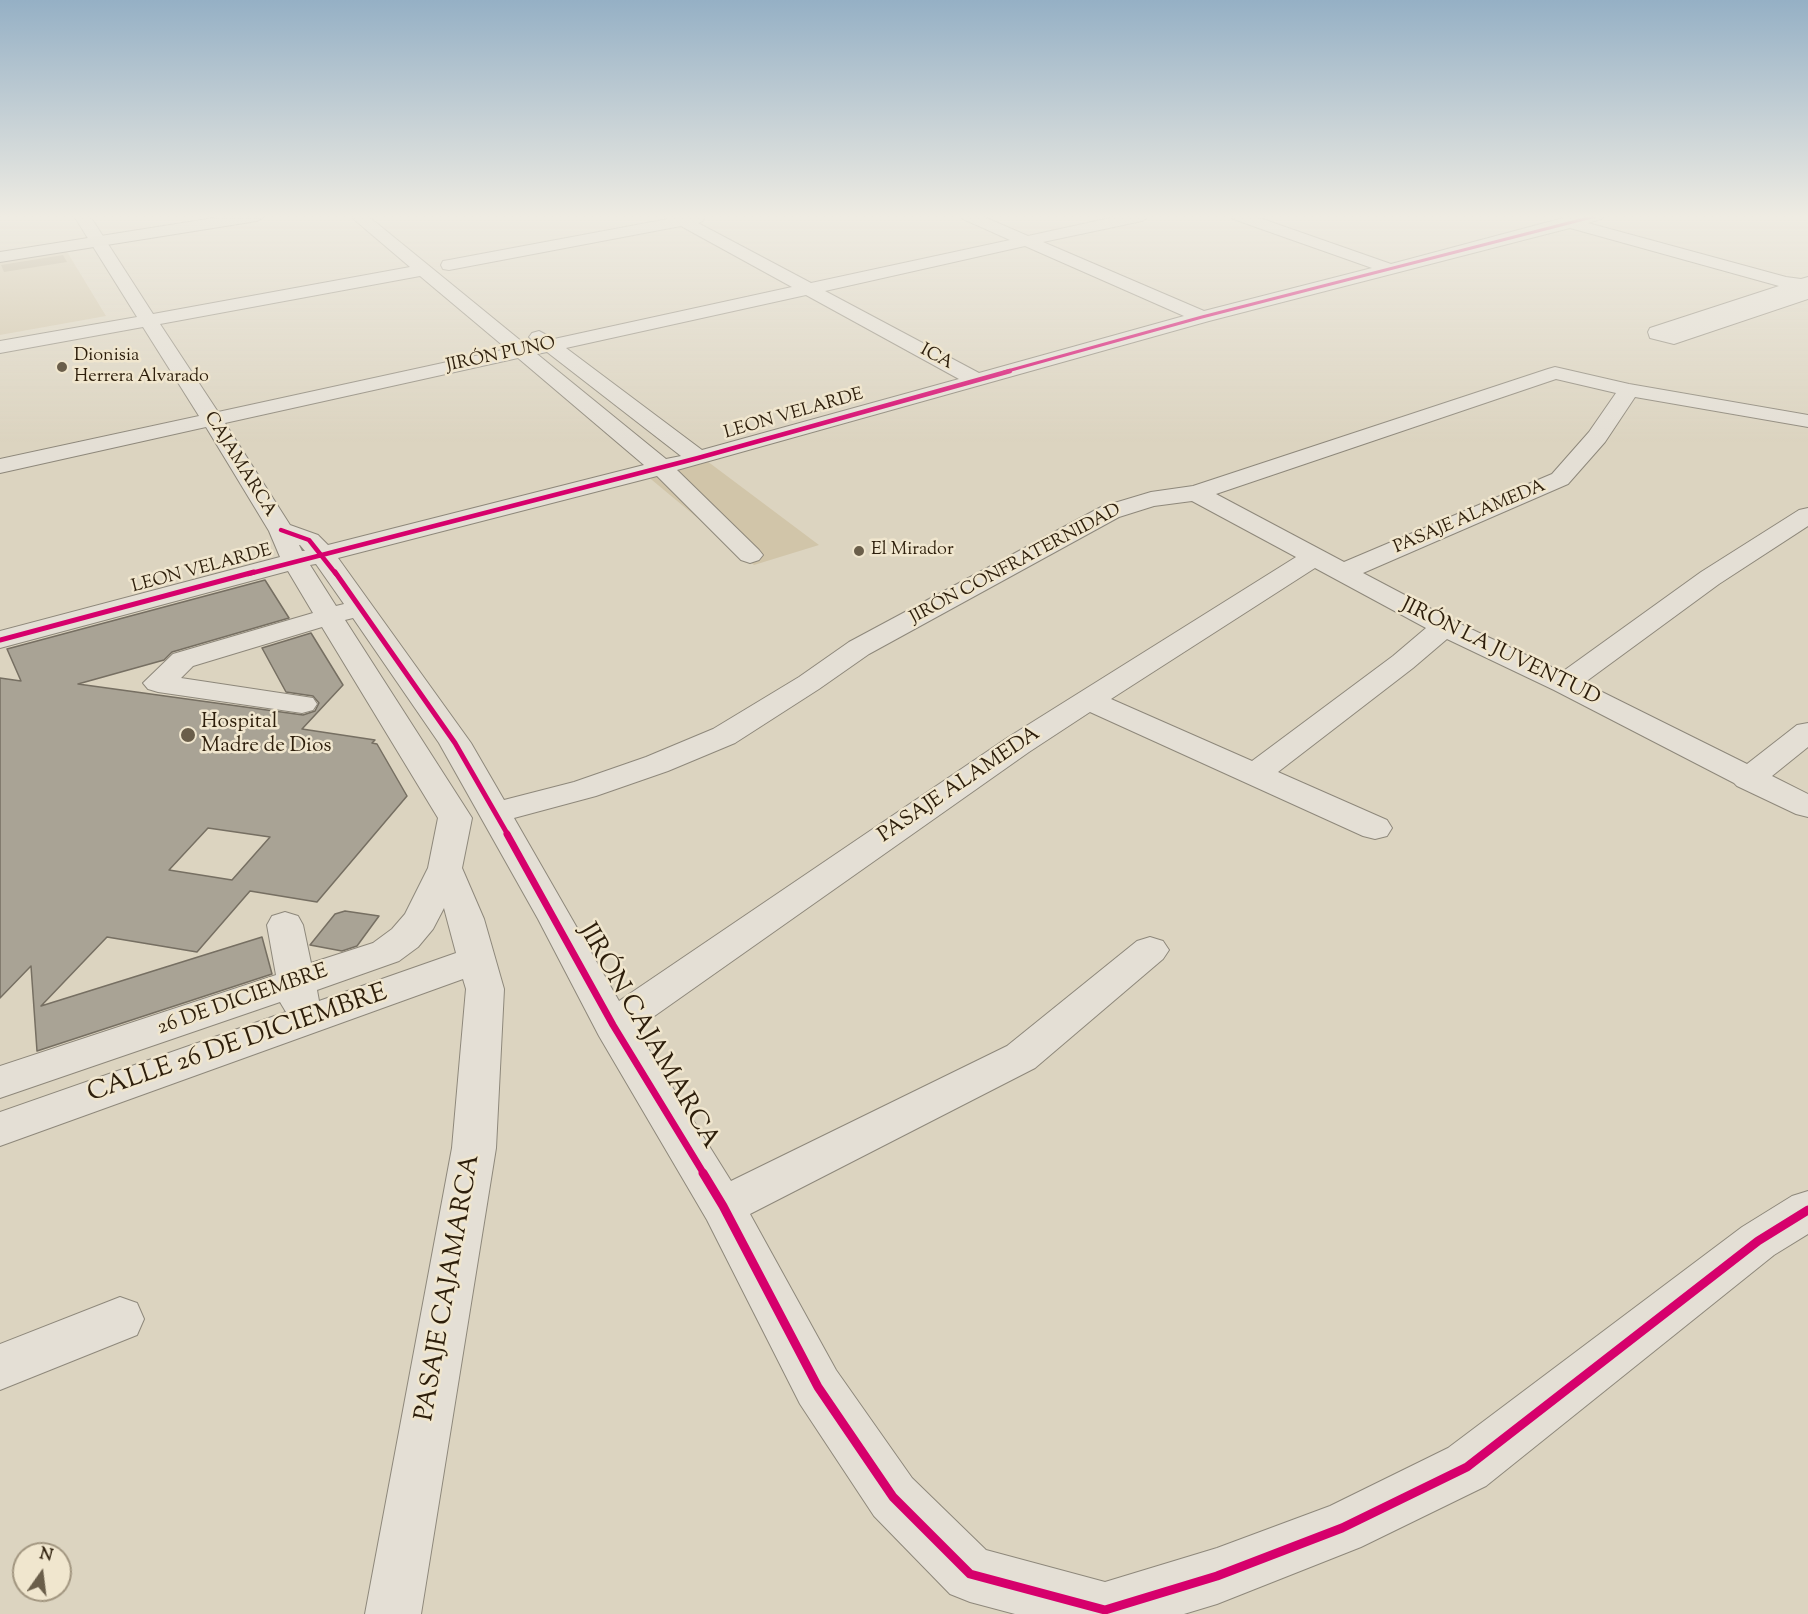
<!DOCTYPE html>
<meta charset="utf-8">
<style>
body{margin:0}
#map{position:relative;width:1808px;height:1614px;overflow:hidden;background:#dcd4c0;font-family:"Sorts Mill Goudy",serif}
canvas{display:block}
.north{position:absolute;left:12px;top:1542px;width:60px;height:60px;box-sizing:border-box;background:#f0e6ce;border:2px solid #a29680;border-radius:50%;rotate:14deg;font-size:16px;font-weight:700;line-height:24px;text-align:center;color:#2d1e0b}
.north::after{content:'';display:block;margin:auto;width:21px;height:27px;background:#6a5e4a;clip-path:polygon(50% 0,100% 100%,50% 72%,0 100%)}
</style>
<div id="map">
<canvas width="1808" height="1614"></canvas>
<div class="north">N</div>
</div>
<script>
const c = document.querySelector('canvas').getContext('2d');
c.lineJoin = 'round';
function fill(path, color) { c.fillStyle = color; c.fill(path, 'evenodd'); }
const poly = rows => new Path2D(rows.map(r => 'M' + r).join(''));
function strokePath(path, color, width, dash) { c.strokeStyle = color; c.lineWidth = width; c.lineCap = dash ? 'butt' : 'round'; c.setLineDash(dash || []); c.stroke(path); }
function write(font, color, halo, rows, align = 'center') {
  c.font = font + ' "Sorts Mill Goudy",serif'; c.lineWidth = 5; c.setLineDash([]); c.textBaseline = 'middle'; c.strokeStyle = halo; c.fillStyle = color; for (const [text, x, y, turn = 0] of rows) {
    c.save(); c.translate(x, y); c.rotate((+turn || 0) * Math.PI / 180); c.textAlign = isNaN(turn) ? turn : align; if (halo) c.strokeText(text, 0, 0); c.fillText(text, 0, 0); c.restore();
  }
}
fill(poly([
 [66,250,106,316,0,335,0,261],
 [707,461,819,545,754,565,646,475]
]), '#d1c5a9');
fill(poly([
 [63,255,67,262,4,272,1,265]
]), '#b8ab90');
const building = poly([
 [265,580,289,618,172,652,164,660,78,684,303,715,315,711,319,703,313,696,286,692,262,648,311,633,343,685,302,729,375,740,372,743,377,744,407,796,317,902,250,891,197,952,107,937,41,1006,262,937,272,974,37,1051,31,966,0,998,0,678,21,681,7,649,265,580],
 [208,828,270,837,232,880,169,870,208,828],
 [345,911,379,916,357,946,342,951,310,945,335,914,345,911]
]);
fill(building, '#a9a395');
strokePath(building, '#766f62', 1.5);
const minor = poly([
 [74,216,90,216,153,314,410,267,350,216,368,216,526,345,535,343,529,337,532,333,539,331,554,339,792,287,681,226,449,270,443,269,441,265,443,261,449,260,668,219,666,216,705,216,703,221,698,223,811,283,1010,240,963,219,960,216,982,216,1028,236,1119,216,1150,216,1142,221,1043,242,1204,311,1372,268,1233,219,1230,216,1254,216,1391,264,1567,217,1604,216,1601,219,1588,223,1786,277,1801,279,1808,277,1808,299,1674,344,1650,338,1648,332,1650,328,1779,286,1570,228,1209,321,677,470,759,550,763,555,759,560,750,563,741,560,657,476,338,558,471,743,504,800,574,782,646,757,713,729,799,677,849,642,1101,507,1151,492,1193,486,1548,369,1555,367,1629,384,1808,415,1808,427,1635,397,1605,442,1568,484,1363,573,1454,621,1562,672,1701,572,1799,510,1808,508,1808,526,1719,584,1584,683,1747,764,1797,725,1808,723,1808,747,1772,776,1808,794,1808,817,1796,814,1737,786,1734,783,1554,690,1447,639,1413,668,1278,772,1387,820,1392,828,1387,836,1375,839,1363,836,1090,712,1029,752,636,1029,731,1181,1007,1046,1137,941,1150,937,1163,941,1169,950,1163,959,1035,1068,750,1214,836,1370,912,1478,986,1550,1105,1582,1217,1548,1330,1506,1448,1448,1742,1227,1792,1196,1808,1191,1808,1234,1774,1255,1486,1486,1361,1547,1217,1604,1184,1614,1015,1614,970,1602,950,1594,874,1516,800,1404,707,1220,599,1036,538,919,439,743,353,618,345,620,472,818,462,868,484,919,504,989,496,1148,421,1614,365,1614,452,1148,466,989,463,979,0,1146,0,1112,286,1012,280,1002,0,1098,0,1066,276,975,267,925,272,916,285,912,298,916,303,925,311,963,373,943,392,929,405,914,428,868,438,818,322,627,193,666,181,678,313,698,317,704,313,710,302,713,158,692,148,689,143,683,173,654,313,613,288,571,0,648,0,631,280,557,269,531,206,427,0,473,0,459,199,416,143,327,0,353,0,341,137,317,74,216],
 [1025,246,1184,316,979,373,825,291,1025,246],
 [420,276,507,349,218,412,160,324,420,276],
 [806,295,959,379,702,450,566,348,806,295],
 [547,352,681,456,666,459,537,354,547,352],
 [518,358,644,465,328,545,318,535,290,525,225,423,518,358],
 [1556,379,1616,393,1589,432,1552,474,1344,562,1216,494,1556,379],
 [1192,501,1296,557,1007,738,619,1001,514,818,596,796,668,771,735,743,819,689,869,654,1119,517,1154,506,1192,501],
 [299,545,300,545,305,551,302,551,299,545],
 [316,564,344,604,336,606,310,565,316,564],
 [1315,568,1426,628,1393,656,1252,761,1111,699,1315,568],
 [444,908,456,953,319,1001,317,990,399,961,418,947,433,929,444,908],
 [120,1297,137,1303,144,1319,137,1335,0,1390,0,1344,120,1297]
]);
const major = poly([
 [226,216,265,216,257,221,0,262,0,252,226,216]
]);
strokePath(minor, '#8e887b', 2);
strokePath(major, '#766f62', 2);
fill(minor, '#e4dfd5');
fill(major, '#dfdace');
strokePath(poly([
 [1004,372,1202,317,1596,216]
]), '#d6006c', 3);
strokePath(poly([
 [281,530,309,540,336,574],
 [248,574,698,458,1010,371]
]), '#d6006c', 4.5);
strokePath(poly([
 [335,572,455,743,508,835],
 [0,640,254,572]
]), '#d6006c', 5);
strokePath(poly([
 [507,834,613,1025,704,1174]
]), '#d6006c', 7);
strokePath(poly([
 [703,1173,723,1206,818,1387,893,1497,970,1574,1105,1610,1217,1576,1342,1528,1467,1467,1758,1241,1808,1210]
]), '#d6006c', 9);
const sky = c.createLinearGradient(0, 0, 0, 442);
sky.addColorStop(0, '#95b0c5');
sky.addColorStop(0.49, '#efece3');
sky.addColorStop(1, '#efece300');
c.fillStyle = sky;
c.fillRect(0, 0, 1808, 442);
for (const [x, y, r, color] of [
 [62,367,6,"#6a5e4a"],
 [859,551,6,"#6a5e4a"],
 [188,735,8,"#6a5e4a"]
]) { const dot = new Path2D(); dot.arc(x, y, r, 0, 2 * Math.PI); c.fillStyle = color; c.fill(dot); strokePath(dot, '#f0e6ce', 2); }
write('18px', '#2d1e0b', '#f0e6ce', [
 ["JIRÓN PUNO",501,356,-12],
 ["ICA",936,358,28],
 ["LEON VELARDE",794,415,-16],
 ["CAJAMARCA",239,465,58],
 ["PASAJE ALAMEDA",1470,518,-23],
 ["JIRÓN CONFRATERNIDAD",1016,565,-28],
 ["LEON VELARDE",202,570,-15]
]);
write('18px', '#2d1e0b', '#f0e6ce', [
 ["Dionisia",74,357],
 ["Herrera Alvarado",74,378],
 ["El Mirador",871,551]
], 'left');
write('21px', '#2d1e0b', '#f0e6ce', [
 ["JIRÓN LA JUVENTUD",1500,653,26],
 ["PASAJE ALAMEDA",960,786,-34],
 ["26 DE DICIEMBRE",243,1001,-19]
]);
write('21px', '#2d1e0b', '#f0e6ce', [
 ["Hospital",201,723],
 ["Madre de Dios",201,747]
], 'left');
write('26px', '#2d1e0b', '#f0e6ce', [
 ["JIRÓN CAJAMARCA",647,1037,60],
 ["CALLE 26 DE DICIEMBRE",238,1045,-19],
 ["PASAJE CAJAMARCA",450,1288,-80]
]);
</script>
